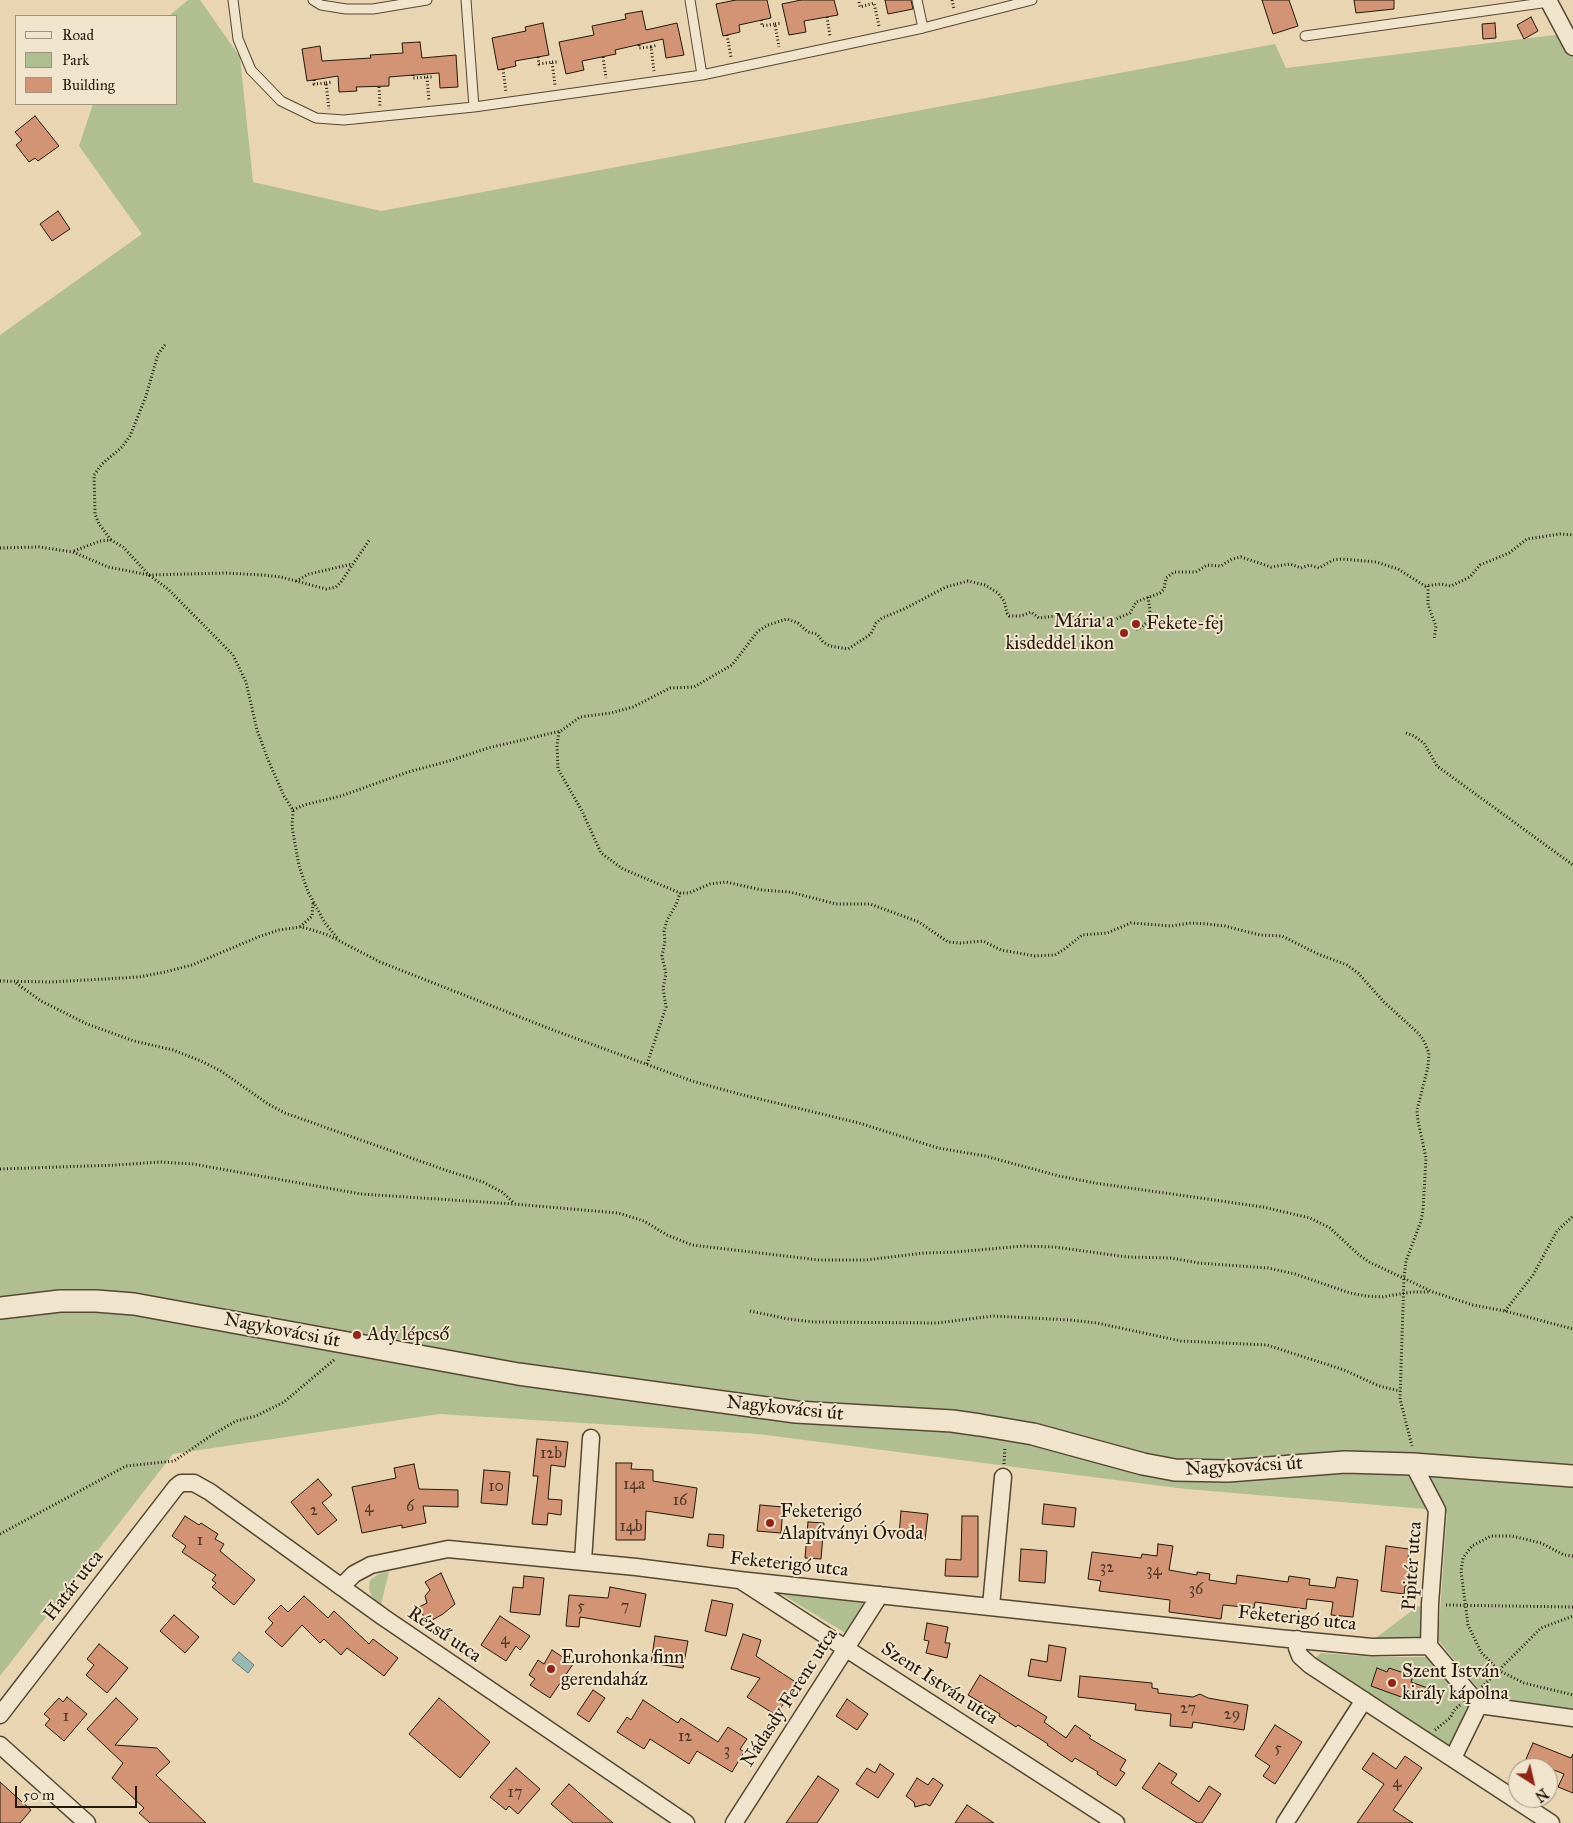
<!DOCTYPE html>
<meta charset="utf-8">
<style>
body{margin:0}
#map{position:relative;width:1573px;height:1823px;overflow:hidden;background:#e9d5b2;font-family:"IM FELL Great Primer",serif}
canvas{display:block}
.legend{position:absolute;left:15px;top:15px;width:162px;height:90px;box-sizing:border-box;background:#f1e4cd;border:1px solid #9f927f;margin:0;padding:6px 9px;list-style:none;font-size:15px;color:#231809}
.legend li{display:flex;align-items:center;gap:10px;height:25px}
.legend b{width:25px;border:1px solid #9f927f}
.north{position:absolute;left:1508px;top:1758px;width:50px;height:50px;box-sizing:border-box;background:#f1e4cd;border:1px solid #9f927f;border-radius:50%;rotate:145deg;font-size:14px;font-weight:700;line-height:20px;text-align:center;color:#231809}
.north::after{content:'';display:block;margin:auto;width:18px;height:22px;background:#8f2418;clip-path:polygon(50% 0,100% 100%,50% 72%,0 100%)}
.scale{position:absolute;left:15px;top:1786px;width:122px;height:22px;box-sizing:border-box;border:2px solid #231809;border-top:0;padding-left:6px;font-size:15px;line-height:18px;white-space:nowrap;color:#231809;-webkit-text-stroke:4px #f1e4cd;paint-order:stroke}
</style>
<div id="map">
<canvas width="1573" height="1823"></canvas>
<ul class="legend">
<li><b style="height:6px;background:#f1e4cd"></b>Road</li>
<li><b style="height:14px;background:#b0be91"></b>Park</li>
<li><b style="height:14px;background:#d29475"></b>Building</li>
</ul>
<div class="north">N</div>
<div class="scale">50 m</div>
</div>
<script>
const c = document.querySelector('canvas').getContext('2d');
c.lineJoin = 'round';
function fill(path, color) { c.fillStyle = color; c.fill(path, 'evenodd'); }
const poly = rows => new Path2D(rows.map(r => 'M' + r).join(''));
function strokePath(path, color, width, dash) { c.strokeStyle = color; c.lineWidth = width; c.lineCap = dash ? 'butt' : 'round'; c.setLineDash(dash || []); c.stroke(path); }
function write(font, color, halo, rows, align = 'center') {
  c.font = font + ' "IM FELL Great Primer",serif'; c.lineWidth = 4; c.setLineDash([]); c.textBaseline = 'middle'; c.strokeStyle = halo; c.fillStyle = color; for (const [text, x, y, turn = 0] of rows) {
    c.save(); c.translate(x, y); c.rotate((+turn || 0) * Math.PI / 180); c.textAlign = isNaN(turn) ? turn : align; if (halo) c.strokeText(text, 0, 0); c.fillText(text, 0, 0); c.restore();
  }
}
fill(poly([
 [188,0,200,0,240,57,253,182,381,211,1275,44,1286,68,1563,34,1573,51,1573,1710,1486,1698,1438,1640,1447,1513,1437,1510,1186,1489,758,1434,439,1414,173,1454,0,1676,0,335,142,234,79,146,93,104,176,104,176,16,169,16],
 [389,1571,381,1605,372,1597,369,1589,370,1580,379,1574],
 [787,1590,868,1600,847,1634,783,1595],
 [1418,1606,1421,1607,1420,1637,1417,1640,1377,1641,1377,1637],
 [1321,1653,1376,1657,1430,1657,1470,1704,1449,1746,1318,1662,1316,1657]
]), '#b0be91');
const water = poly([
 [239,1652,254,1665,248,1673,232,1660,239,1652]
]);
fill(water, '#98b8b2');
strokePath(water, '#69786e', 1);
const building = poly([
 [736,0,767,0,771,18,739,25,740,32,723,36,716,4,736,0],
 [801,0,834,0,838,15,804,21,806,32,789,35,782,4,801,0],
 [885,0,911,0,913,9,888,14,885,0],
 [1262,0,1289,0,1298,26,1273,34,1262,0],
 [1354,0,1394,0,1394,9,1356,13,1354,0],
 [642,11,646,30,677,23,684,55,666,58,663,39,615,50,616,54,582,61,584,70,566,74,559,42,594,35,592,26,626,19,625,14,642,11],
 [1531,17,1538,31,1524,39,1517,25,1531,17],
 [543,23,549,55,515,61,516,66,498,70,492,38,526,31,525,27,543,23],
 [1495,23,1496,38,1483,39,1482,24,1495,23],
 [420,42,422,58,456,55,458,87,440,88,439,73,389,77,389,86,356,87,357,91,339,92,338,76,307,81,302,49,320,46,322,61,371,58,370,55,403,53,402,43,420,42],
 [35,116,59,146,38,161,35,158,29,162,16,145,22,140,15,132,35,116],
 [58,211,70,229,52,241,40,224,58,211],
 [537,1439,568,1442,565,1467,551,1465,548,1499,562,1500,561,1515,548,1513,547,1525,532,1524,538,1476,533,1476,537,1439],
 [616,1463,632,1463,631,1469,653,1470,653,1481,697,1488,693,1518,646,1511,645,1540,616,1540,616,1463],
 [414,1464,419,1489,458,1490,458,1507,423,1506,426,1523,402,1528,402,1525,362,1533,352,1487,396,1478,394,1468,414,1464],
 [484,1470,510,1472,507,1505,481,1503,484,1470],
 [318,1479,332,1495,322,1503,337,1520,318,1535,291,1502,318,1479],
 [1044,1504,1076,1508,1074,1527,1042,1524,1044,1504],
 [760,1505,783,1507,781,1533,757,1531,760,1505],
 [901,1511,928,1514,925,1540,899,1536,901,1511],
 [185,1516,199,1525,201,1523,218,1534,215,1539,224,1544,220,1551,255,1580,234,1605,212,1587,216,1583,212,1580,216,1575,182,1552,186,1546,172,1536,185,1516],
 [962,1516,978,1516,978,1577,945,1576,946,1559,961,1560,962,1516],
 [808,1522,824,1523,821,1559,805,1558,808,1522],
 [709,1534,724,1535,723,1548,707,1546,709,1534],
 [1158,1544,1173,1546,1169,1570,1197,1575,1197,1572,1210,1574,1209,1580,1236,1584,1237,1575,1288,1582,1289,1576,1310,1579,1309,1585,1335,1588,1337,1577,1358,1580,1353,1617,1331,1615,1333,1602,1307,1599,1306,1609,1255,1602,1254,1608,1223,1605,1221,1619,1169,1612,1170,1600,1099,1591,1101,1581,1088,1579,1092,1552,1141,1558,1142,1554,1157,1556,1158,1544],
 [1386,1546,1409,1549,1408,1559,1411,1559,1408,1586,1405,1586,1404,1594,1381,1591,1386,1546],
 [1021,1549,1047,1551,1045,1583,1019,1581,1021,1549],
 [441,1573,455,1604,443,1614,427,1623,419,1607,427,1603,425,1596,430,1590,425,1582,441,1573],
 [524,1576,544,1578,540,1615,510,1612,513,1587,523,1588,524,1576],
 [610,1587,646,1594,640,1627,580,1617,579,1627,566,1626,569,1595,608,1598,610,1587],
 [304,1596,328,1618,334,1611,369,1644,373,1639,398,1658,384,1676,347,1648,341,1655,324,1639,320,1643,302,1625,282,1647,265,1632,273,1623,268,1618,281,1605,288,1612,304,1596],
 [712,1600,733,1604,726,1636,705,1631,712,1600],
 [174,1615,199,1637,185,1653,160,1631,174,1615],
 [500,1616,530,1636,520,1650,516,1646,506,1661,481,1645,500,1616],
 [927,1623,948,1627,945,1643,950,1643,947,1658,926,1653,929,1641,924,1640,927,1623],
 [743,1634,761,1640,756,1656,797,1683,776,1715,747,1697,760,1678,731,1669,743,1634],
 [655,1636,688,1641,683,1668,651,1663,655,1636],
 [99,1644,128,1668,107,1693,86,1675,94,1665,87,1659,99,1644],
 [1049,1645,1066,1648,1061,1681,1028,1676,1031,1659,1047,1662,1049,1645],
 [552,1650,573,1664,550,1698,530,1685,535,1679,529,1675,538,1660,544,1664,552,1650],
 [1377,1668,1387,1672,1389,1668,1413,1676,1411,1682,1436,1691,1432,1701,1406,1693,1404,1698,1371,1686,1377,1668],
 [980,1675,1047,1717,1044,1722,1066,1738,1075,1725,1091,1736,1089,1738,1126,1760,1120,1770,1125,1773,1116,1786,1097,1774,1098,1772,1075,1758,1072,1762,1047,1745,1048,1744,1018,1725,1016,1727,999,1716,1000,1714,968,1695,980,1675],
 [1080,1676,1152,1683,1152,1688,1158,1689,1158,1693,1193,1697,1200,1694,1208,1698,1248,1705,1244,1730,1193,1722,1192,1728,1170,1726,1171,1714,1135,1710,1136,1704,1078,1697,1080,1676],
 [593,1690,605,1698,589,1722,577,1714,593,1690],
 [67,1697,87,1714,64,1741,45,1725,50,1719,44,1714,59,1698,63,1702,67,1697],
 [116,1698,138,1719,115,1745,157,1748,170,1762,156,1775,206,1823,150,1823,139,1813,144,1808,112,1778,123,1763,87,1729,116,1698],
 [439,1698,490,1742,460,1778,409,1734,439,1698],
 [847,1699,868,1714,857,1730,836,1716,847,1699],
 [643,1700,678,1723,681,1718,718,1742,728,1727,747,1739,740,1749,744,1752,732,1772,697,1751,689,1764,650,1739,644,1749,617,1732,627,1717,631,1720,643,1700],
 [1275,1725,1302,1742,1275,1784,1263,1776,1270,1766,1255,1756,1275,1725],
 [1533,1743,1571,1758,1573,1754,1573,1793,1558,1787,1564,1774,1526,1759,1533,1743],
 [1373,1753,1396,1769,1405,1756,1422,1768,1393,1810,1413,1823,1357,1823,1384,1784,1362,1769,1373,1753],
 [1159,1763,1177,1774,1171,1783,1199,1802,1209,1786,1221,1794,1202,1823,1197,1823,1142,1788,1159,1763],
 [880,1764,894,1774,878,1798,856,1784,867,1768,875,1773,880,1764],
 [516,1768,540,1789,518,1814,509,1806,506,1810,490,1797,516,1768],
 [818,1776,839,1790,817,1823,786,1823,818,1776],
 [917,1778,928,1785,933,1778,943,1785,930,1806,926,1804,915,1807,914,1802,906,1796,917,1778],
 [0,1782,31,1810,20,1823,0,1823,0,1782],
 [569,1784,613,1823,573,1823,551,1804,569,1784],
 [967,1805,994,1823,955,1823,967,1805]
]);
fill(building, '#d29475');
strokePath(building, '#231809', 1);
const service = poly([
 [233,0,238,39,251,70,281,101,316,118,344,120,474,107,702,75,923,28,1032,0],
 [313,0,321,5,346,9,373,9,427,0],
 [466,0,474,107],
 [690,0,702,75],
 [917,0,923,28],
 [1305,36,1549,2]
]);
const minor = poly([
 [1548,0,1573,47],
 [1413,1464,1437,1510,1430,1604,1429,1646],
 [583,1561,591,1438],
 [743,1582,1116,1823],
 [341,1587,354,1574,371,1565,448,1549,636,1567,739,1580,1278,1638,1372,1647,1429,1646,1479,1705,1573,1718],
 [991,1606,1003,1477],
 [1297,1639,1297,1648,1300,1656,1310,1665,1551,1823],
 [0,1715,176,1487,181,1483,194,1483,210,1492,383,1617,686,1823],
 [0,1745,87,1823],
 [1453,1758,1479,1705],
 [734,1823,880,1595],
 [1285,1823,1364,1700]
]);
const tertiary = poly([
 [0,1308,60,1301,96,1301,134,1304,518,1374,796,1412,952,1421,980,1425,1033,1434,1143,1464,1175,1470,1228,1471,1345,1462,1413,1464,1573,1476]
]);
strokePath(service, '#544733', 11);
strokePath(minor, '#544733', 19);
strokePath(tertiary, '#544733', 24);
strokePath(poly([
 [952,0,954,9],
 [859,2,860,7,874,3,879,26],
 [827,17,830,36],
 [761,20,762,26,775,24,779,47],
 [775,24,781,23],
 [727,35,731,57],
 [639,45,639,48,651,47,654,71],
 [651,47,657,45],
 [538,57,539,64,552,62,555,85],
 [603,57,606,78],
 [552,62,558,62],
 [503,69,506,92],
 [413,75,413,78,427,77,429,101],
 [427,77,432,77],
 [314,80,314,84,326,83,329,109],
 [326,83,332,82],
 [379,87,380,106],
 [111,540,99,524,95,514,94,475,102,464,122,447,130,436,146,396,158,354,165,345],
 [0,548,39,547,73,552,108,567,149,575,168,589,233,655,246,682,257,730,269,762,284,796,293,810,292,827,299,866,308,892,325,923,338,939],
 [74,551,100,541,111,540,123,547,149,575,226,573,262,575,281,577,326,589,336,587,341,582,370,539],
 [296,581,309,574,352,564],
 [1428,586,1428,605,1436,626,1434,640],
 [1133,627,1137,629,1142,627,1149,620,1150,610,1148,597],
 [559,732,557,745,558,769,582,811,601,853,623,869,680,893,689,893,710,884,726,882,762,890,790,892,836,904,870,904,919,922,948,942,960,943,983,941,1001,950,1035,956,1055,955,1066,948,1082,935,1107,933,1131,923,1171,926,1191,923,1207,924,1225,926,1260,935,1282,936,1318,954,1347,965,1358,973,1384,1002,1418,1033,1423,1039,1429,1053,1428,1067,1417,1110,1418,1121,1426,1158,1423,1210,1421,1221,1406,1261,1404,1277,1400,1399,1412,1446],
 [1406,733,1414,736,1424,743,1437,766,1573,865],
 [293,810,304,805,341,796,408,772,449,761,488,748,561,731,580,717,611,713,633,707,670,688,694,687,732,665,758,631,768,625,787,619,798,623,808,632,817,634,823,642,830,646,848,649,871,634,876,623,882,618,904,609,946,587,968,581,985,585,998,593,1004,601,1007,613,1009,616,1021,616,1031,612,1039,618,1064,615,1089,621,1100,618,1116,619,1130,613,1136,602,1160,593,1164,589,1166,578,1174,572,1196,572,1207,565,1221,566,1232,559,1241,557,1271,567,1290,564,1301,568,1309,565,1319,568,1333,560,1342,559,1376,562,1398,569,1425,586,1441,584,1451,586,1470,577,1480,565,1509,553,1527,539,1560,534,1573,535],
 [300,927,312,916,313,903],
 [0,981,51,982,139,977,165,972,192,965,258,937,279,930,300,927,309,929,328,935,380,962,553,1030,692,1081,739,1094,859,1123,938,1148,985,1156,1059,1176,1095,1183,1263,1207,1310,1218,1330,1228,1358,1254,1369,1262,1433,1292,1473,1305,1505,1311,1573,1329],
 [16,983,41,1001,87,1024,134,1041,173,1050,201,1061,221,1071,268,1104,285,1113,448,1171,483,1182,502,1192,514,1203],
 [647,1064,666,1007,663,988,666,974,662,956,665,941,664,931,667,920,676,905,680,893],
 [0,1169,117,1165,160,1162,193,1164,361,1194,514,1204,618,1213,644,1221,667,1235,692,1245,819,1260,866,1260,924,1253,956,1252,1023,1246,1055,1247,1127,1257,1171,1258,1199,1263,1268,1268,1295,1274,1350,1293,1366,1296,1382,1297,1412,1292,1430,1292],
 [750,1311,788,1319,814,1322,937,1323,993,1316,1070,1320,1097,1323,1181,1341,1267,1345,1344,1370,1379,1386,1400,1391],
 [1505,1311,1533,1275,1557,1231,1573,1216],
 [1004,1464,1005,1447],
 [0,1534,126,1466,174,1461,212,1435,236,1421,256,1416,284,1402,335,1359],
 [1573,1556,1564,1555,1541,1543,1512,1536,1491,1536,1472,1546,1463,1558,1461,1571,1468,1625,1481,1652,1498,1670,1524,1683,1573,1695],
 [1446,1605,1573,1607],
 [1482,1687,1541,1628,1573,1616],
 [1435,1730,1450,1718,1455,1709,1460,1705]
]), '#231809', 3, [1, 2.5]);
strokePath(service, '#f1e4cd', 9);
strokePath(minor, '#f1e4cd', 16);
strokePath(tertiary, '#f1e4cd', 21);
for (const [x, y, r, color] of [
 [1136,624,5,"#8f2418"],
 [1124,633,5,"#8f2418"],
 [357,1335,5,"#8f2418"],
 [770,1523,5,"#8f2418"],
 [551,1669,5,"#8f2418"],
 [1392,1683,5,"#8f2418"]
]) { const dot = new Path2D(); dot.arc(x, y, r, 0, 2 * Math.PI); c.fillStyle = color; c.fill(dot); strokePath(dot, '#f1e4cd', 2); }
write('16px', '#4f3724', null, [
 ["12b",551,1454],
 ["14a",634,1485],
 ["10",496,1487],
 ["16",680,1501],
 ["6",410,1507],
 ["4",369,1508],
 ["2",314,1511],
 ["14b",631,1527],
 ["1",200,1541],
 ["32",1107,1568],
 ["34",1154,1571],
 ["36",1196,1590],
 ["5",581,1607],
 ["7",625,1607],
 ["4",505,1640],
 ["27",1188,1709],
 ["29",1232,1715],
 ["1",66,1717],
 ["12",685,1737],
 ["5",1278,1749],
 ["3",727,1751],
 ["4",1397,1783],
 ["17",515,1793]
]);
write('19px', '#231809', '#f1e4cd', [
 ["Mária a",1114,622,"right"],
 ["kisdeddel ikon",1114,644,"right"],
 ["Fekete-fej",1146,624],
 ["Ady lépcső",367,1335],
 ["Feketerigó",780,1512],
 ["Alapítványi Óvoda",780,1534],
 ["Eurohonka finn",561,1658],
 ["gerendaház",561,1680],
 ["Szent István",1402,1672],
 ["király kápolna",1402,1694]
], 'left');
write('19px', '#231809', '#f1e4cd', [
 ["Nagykovácsi út",282,1331,11],
 ["Nagykovácsi út",785,1409,6],
 ["Nagykovácsi út",1244,1467,-3],
 ["Feketerigó utca",789,1565,6],
 ["Pipitér utca",1413,1566,-86],
 ["Határ utca",74,1586,-52],
 ["Feketerigó utca",1297,1619,6],
 ["Rézsű utca",444,1635,34],
 ["Szent István utca",939,1684,33],
 ["Nádasdy Ferenc utca",790,1698,-57]
]);
</script>
